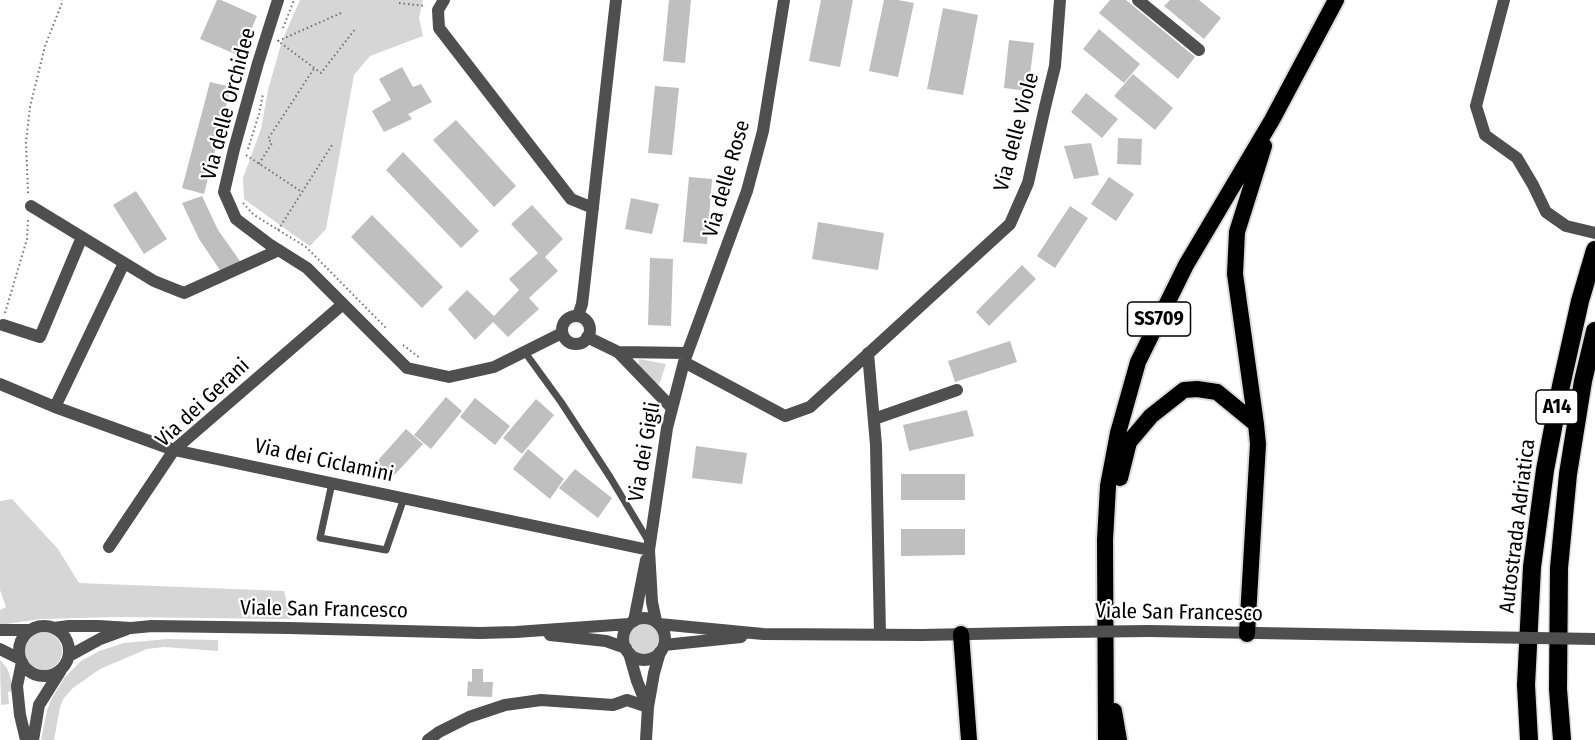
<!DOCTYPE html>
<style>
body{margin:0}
canvas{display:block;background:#fff}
</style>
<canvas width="1595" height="740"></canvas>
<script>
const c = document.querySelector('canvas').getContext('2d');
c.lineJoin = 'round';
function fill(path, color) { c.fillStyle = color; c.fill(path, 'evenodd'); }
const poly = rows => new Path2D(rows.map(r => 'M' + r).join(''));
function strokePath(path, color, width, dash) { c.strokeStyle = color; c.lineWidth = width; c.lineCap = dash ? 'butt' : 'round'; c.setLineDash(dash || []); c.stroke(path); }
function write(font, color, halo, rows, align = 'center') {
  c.font = font + ' "Fira Sans Condensed",sans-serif'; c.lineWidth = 4.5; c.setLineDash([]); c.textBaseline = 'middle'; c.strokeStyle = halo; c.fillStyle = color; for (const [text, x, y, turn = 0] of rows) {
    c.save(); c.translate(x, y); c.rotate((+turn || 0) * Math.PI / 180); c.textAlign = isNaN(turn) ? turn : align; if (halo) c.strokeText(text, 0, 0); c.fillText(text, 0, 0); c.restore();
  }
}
fill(poly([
 [300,0,423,0,419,18,423,36,370,56,354,75,326,229,310,246,291,233,244,199,243,178,261,129,268,90,282,41],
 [639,359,666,364,659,385,638,368],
 [12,499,58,549,79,583,284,591,291,619,117,617,41,619,0,625,0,610,6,607,0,590,0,501],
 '627 638a16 16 0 1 1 32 0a16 16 0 1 1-32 0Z',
 '24 651a19 19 0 1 1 38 0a19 19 0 1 1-38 0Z',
 [167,639,218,640,218,651,164,647,147,649,100,669,73,688,64,698,60,707,54,740,41,740,47,710,52,698,64,678,81,661,99,651,124,643],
 [0,660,7,668,12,683,13,691,8,692,9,704,1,705]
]), '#d6d6d6');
fill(poly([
 [217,0,221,0,257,16,240,56,200,39],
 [669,0,691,0,685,63,663,61],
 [821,0,853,0,840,67,809,61],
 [884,0,898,0,914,3,898,77,869,71],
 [1110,0,1126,0,1195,57,1178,79,1099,13],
 [1170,0,1199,0,1221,18,1204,39,1164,6],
 [943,8,978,15,963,95,927,89],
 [1099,29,1140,64,1124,83,1083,49],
 [1009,40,1034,43,1028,91,1004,88],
 [402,67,413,87,421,84,432,102,408,114,412,119,384,132,372,111,391,100,379,79],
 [1133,74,1173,108,1155,130,1114,96],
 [210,82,231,87,204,194,182,188],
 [655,86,679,88,672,155,648,153],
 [1086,93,1118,119,1102,138,1071,112],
 [456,120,516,186,494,207,433,140],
 [1118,138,1142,139,1141,165,1117,164],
 [1091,143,1099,175,1074,179,1064,146],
 [403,152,479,231,461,248,386,170],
 [689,177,712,179,707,244,683,242],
 [1109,177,1134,194,1116,221,1091,204],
 [136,191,167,239,144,254,113,205],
 [202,196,218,230,240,261,222,273,199,239,182,203],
 [631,198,659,204,652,234,625,229],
 [532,205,563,239,545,257,558,271,529,298,539,309,508,337,493,322,475,340,448,309,467,290,494,316,519,290,509,279,538,253,511,224],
 [1070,206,1088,218,1055,268,1037,256],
 [372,215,443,287,422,308,351,237],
 [818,222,884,233,878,270,812,259],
 [650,258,673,259,671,326,648,325],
 [1022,265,1036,279,989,326,976,312],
 [1010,341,1017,362,955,382,948,361],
 [446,397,462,411,431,449,414,435],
 [475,398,510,426,495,445,460,417],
 [536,399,554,415,522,454,503,438],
 [967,410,974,436,909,451,903,425],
 [406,429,423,444,388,482,372,467],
 [696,446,747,453,742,484,692,478],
 [528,449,564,479,550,499,513,469],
 [575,469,612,498,598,518,559,488],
 [901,474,965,474,965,500,901,500],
 [901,529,965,529,965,555,901,556],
 [472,669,483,669,483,682,493,682,492,697,467,696,468,681,472,682]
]), '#bfbfbf');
const trunk = poly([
 [1120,478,1129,442,1151,416,1184,390,1197,389,1217,392,1256,424],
 [961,634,969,740],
 [1247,634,1258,444,1256,424,1235,274,1237,232,1264,146],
 [1114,711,1119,740],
 [1106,740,1105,540,1108,486,1118,433,1138,362,1186,265,1272,120,1336,0]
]);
const motorway = poly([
 [1529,740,1526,685,1532,567,1545,470,1561,386,1580,301,1595,250],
 [1562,740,1558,689,1559,568,1568,474,1583,381,1595,331]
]);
strokePath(trunk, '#dbdbdb', 20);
strokePath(motorway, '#dbdbdb', 21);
strokePath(poly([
 [399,3,426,6],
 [341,13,278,41,321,73,356,28],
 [283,28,294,0],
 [248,149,259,114,263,94],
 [246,155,302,192],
 [259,164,272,143,268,139,315,67],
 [28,193,26,142,30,107,45,46,62,3,62,0],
 [243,203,254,215,306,247,387,329],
 [278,230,332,145],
 [5,313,27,239,28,220],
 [403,345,420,358]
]), '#717171', 2, [1.5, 3]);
strokePath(poly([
 [524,351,561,402,610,477,649,542],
 [332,483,320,538,386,550,404,498]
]), '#4f4f4f', 7);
strokePath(poly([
 [278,0,258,63,234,149,224,192,236,219,269,244,307,268,407,368,449,377,494,367,562,333],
 [444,0,438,10,439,28,571,199,593,208],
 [1138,0,1199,50],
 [1504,0,1476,106,1485,135,1517,158,1533,185,1546,212,1566,226,1595,233],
 [31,206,154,281,184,293,279,250],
 [578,316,582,304,584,287,616,0],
 '562 330a14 14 0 1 1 28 0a14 14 0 1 1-28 0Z',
 [3,325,40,337,82,237],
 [587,337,618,352,672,408],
 [618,352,687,353],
 [868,353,876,445,880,634],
 [684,362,785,416,810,407,1010,224,1028,183,1045,107,1055,66,1060,0],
 [0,384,55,407,174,450,649,550],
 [55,407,124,263],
 [874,419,957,390],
 [109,547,174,450,343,304],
 [634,621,646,560],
 [656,621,652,602,649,550,667,428,684,362,747,191,763,131,784,0],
 [629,653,637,681,647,706],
 [428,740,439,732,469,717,505,705,541,700,613,705,627,700,648,707],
 [646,740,648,707,654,673,660,652]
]), '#4f4f4f', 12);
strokePath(poly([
 '623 639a21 21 0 1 1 42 0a21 21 0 1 1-42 0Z',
 [659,624,763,634,922,635,1066,632],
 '19 651a25 25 0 1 1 50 0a25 25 0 1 1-50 0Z',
 [54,628,69,626,98,626,131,628,152,626,289,628,480,633,516,632,629,624],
 [0,630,30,630],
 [1149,631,1476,637],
 [550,635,606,641,626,648],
 [664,645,741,637],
 [0,649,20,659],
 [69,656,100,639,127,629],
 [22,662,17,686,20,715,26,740],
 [33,740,39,705,61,670]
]), '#4f4f4f', 12);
strokePath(trunk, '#000', 16);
strokePath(motorway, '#000', 18);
strokePath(poly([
 [1066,632,1149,631],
 [1476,637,1595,639]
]), '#4f4f4f', 12);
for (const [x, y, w] of [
 [1159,319,63],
 [1557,407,42]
]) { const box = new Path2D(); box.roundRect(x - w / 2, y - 17, w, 34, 4.5); c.fillStyle = '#fff'; c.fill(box); strokePath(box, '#000', 1.5); }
write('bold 20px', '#000', null, [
 ["SS709",1159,319],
 ["A14",1557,407]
]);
write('21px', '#000', '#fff', [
 ["Via delle Orchidee",229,104,-75],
 ["Via delle Viole",1017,132,-75],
 ["Via delle Rose",727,179,-74],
 ["Via dei Gerani",203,403,-43],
 ["Via dei Gigli",645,452,-80],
 ["Via dei Ciclamini",324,461,12],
 ["Autostrada Adriatica",1518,526,-83],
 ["Viale San Francesco",324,610,1],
 ["Viale San Francesco",1179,613,1]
]);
</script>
